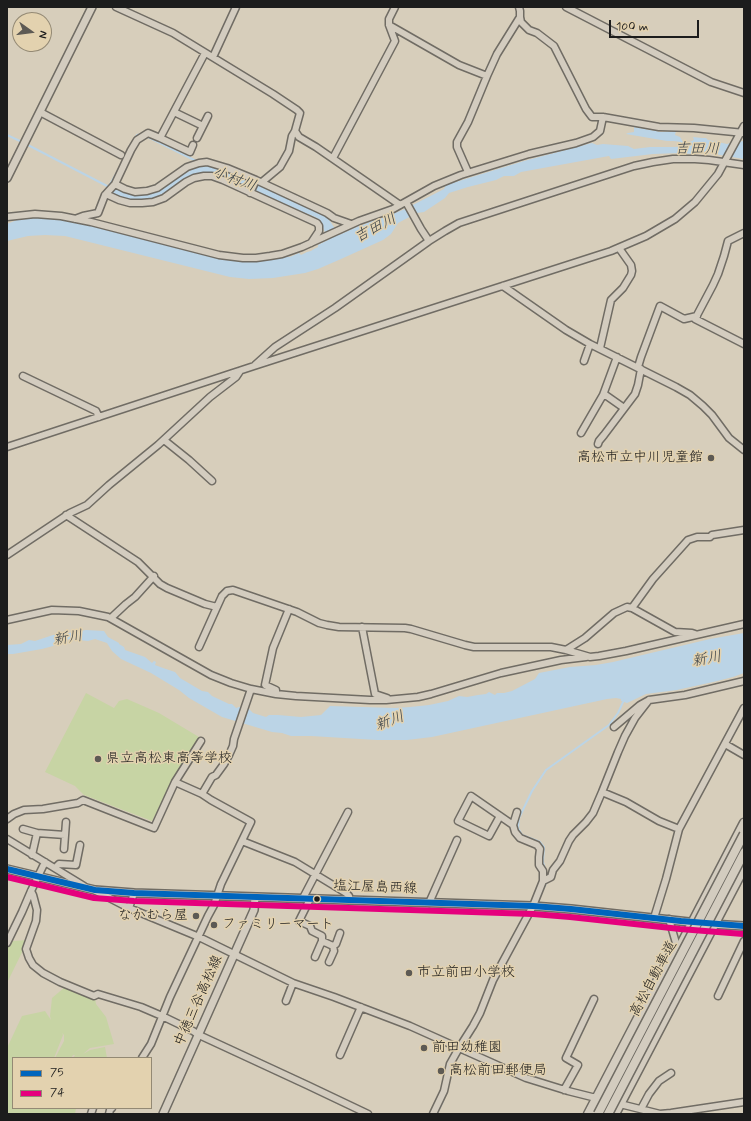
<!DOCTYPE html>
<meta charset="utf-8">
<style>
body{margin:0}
#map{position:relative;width:751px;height:1121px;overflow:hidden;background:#d7cebb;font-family:Mynerve,sans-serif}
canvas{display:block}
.frame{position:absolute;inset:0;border:8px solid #1c1c1c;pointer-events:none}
.legend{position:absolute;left:12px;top:1057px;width:140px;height:52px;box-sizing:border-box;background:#e3d2af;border:1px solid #938974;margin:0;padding:5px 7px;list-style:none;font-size:12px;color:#1c1c1c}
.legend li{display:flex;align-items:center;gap:8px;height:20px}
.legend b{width:20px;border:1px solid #938974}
.north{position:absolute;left:12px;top:12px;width:40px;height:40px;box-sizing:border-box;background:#e3d2af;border:1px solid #938974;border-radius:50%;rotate:104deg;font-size:11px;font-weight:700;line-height:16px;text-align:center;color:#1c1c1c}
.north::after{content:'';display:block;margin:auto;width:14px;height:18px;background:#5d5a54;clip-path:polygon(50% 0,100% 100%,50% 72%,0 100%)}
.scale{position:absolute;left:609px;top:20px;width:90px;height:18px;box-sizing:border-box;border:2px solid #1c1c1c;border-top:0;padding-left:5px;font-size:12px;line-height:14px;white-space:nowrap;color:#1c1c1c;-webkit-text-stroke:3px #e3d2af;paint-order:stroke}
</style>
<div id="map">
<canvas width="751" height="1121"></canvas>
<div class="frame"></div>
<ul class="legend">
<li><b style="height:5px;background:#0065bd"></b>75</li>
<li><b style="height:5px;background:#e5007d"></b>74</li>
</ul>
<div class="north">N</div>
<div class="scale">100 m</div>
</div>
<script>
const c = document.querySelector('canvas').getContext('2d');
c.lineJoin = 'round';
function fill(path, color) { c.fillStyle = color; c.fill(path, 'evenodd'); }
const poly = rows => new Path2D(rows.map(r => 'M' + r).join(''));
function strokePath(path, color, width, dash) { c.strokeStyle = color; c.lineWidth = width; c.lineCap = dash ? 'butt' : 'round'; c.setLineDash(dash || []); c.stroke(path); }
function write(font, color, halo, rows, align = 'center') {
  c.font = font + ' Mynerve,"Klee One",sans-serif'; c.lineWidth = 3; c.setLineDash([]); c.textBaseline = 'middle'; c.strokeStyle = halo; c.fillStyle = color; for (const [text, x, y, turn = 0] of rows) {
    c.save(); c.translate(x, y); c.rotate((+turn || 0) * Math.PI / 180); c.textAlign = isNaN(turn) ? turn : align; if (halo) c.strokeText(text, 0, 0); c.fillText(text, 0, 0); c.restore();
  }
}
fill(poly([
 [86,693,114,708,119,701,127,699,159,713,199,737,175,777,152,821,84,795,75,786,45,772],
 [28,940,7,983,7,947,13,941],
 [65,987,95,998,96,1004,106,1017,114,1044,90,1048,83,1054,90,1050,105,1047,107,1058,73,1058,75,1055,73,1055,71,1058,55,1058,64,1041,64,1035,62,1033,63,1035,54,1058,13,1058,13,1108,76,1108,75,1114,7,1114,7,1048,22,1016,45,1011,51,1020,50,1016,52,998]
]), '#c7d4a4');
fill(poly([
 [634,127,661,132,676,131,675,135,680,137,683,142,687,143,694,140,693,137,702,138,706,138,708,140,727,144,730,143,744,141,744,159,720,155,708,151,694,154,679,153,653,154,611,159,609,156,521,172,514,176,504,176,496,180,468,187,449,193,445,198,424,212,417,213,398,223,391,234,383,240,341,259,318,269,305,273,273,278,249,279,230,277,65,236,45,235,28,236,7,241,7,224,17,220,33,218,48,218,84,223,222,258,240,260,272,259,285,256,290,257,299,253,301,255,307,252,311,251,314,249,318,247,318,245,328,240,320,220,315,217,303,212,214,173,207,172,192,175,186,177,166,192,151,199,133,200,121,197,111,192,106,187,108,185,132,194,148,195,160,190,179,177,195,168,205,166,215,167,226,171,322,214,328,218,339,235,359,226,361,226,374,220,383,218,405,209,444,189,446,185,524,161,592,143,597,145,603,144,628,146,634,149,650,147,677,147,680,145,681,142,674,141,667,141,626,134,628,133,634,132],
 [86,630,104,631,108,637,119,643,119,644,124,647,125,650,145,657,152,663,154,661,156,662,155,665,163,668,175,672,180,678,202,691,208,692,212,696,229,704,232,704,236,708,239,707,249,709,253,713,266,717,269,715,278,715,301,717,321,715,330,706,395,708,410,707,429,705,448,701,459,696,467,697,478,695,486,694,489,692,495,695,497,693,504,693,512,691,535,679,539,673,570,667,596,665,613,662,710,639,744,633,744,673,733,677,713,682,677,690,646,694,627,703,621,701,621,699,616,698,607,699,432,737,407,740,377,740,311,736,291,736,282,733,272,732,222,717,189,698,179,690,151,673,121,659,112,651,107,643,95,639,88,641,70,639,59,642,53,646,42,649,13,654,7,654,7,645,21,644,29,640,35,641,53,635,64,634]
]), '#bbd4e6');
strokePath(poly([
 [7,135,22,142],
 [26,144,109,187],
 [129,147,137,135,142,134,196,161],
 [109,186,120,167],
 [547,877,543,862,544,847,540,842,522,835,518,828,519,818,532,791,546,770,609,725,618,713,624,700],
 [539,898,547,881],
 [437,1113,443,1101]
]), '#bbd4e6', 2);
const minor = poly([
 [116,7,173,33,273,94,297,110,300,113,295,131,299,137,316,147,400,205],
 [566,7,711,82,744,93],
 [520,17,521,22,529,30,537,33,554,46,586,109,592,117,603,117,659,127,694,128,744,133],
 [389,25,459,65,487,76],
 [213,57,236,7],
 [40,112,121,155],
 [174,112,203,126],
 [160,138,190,152,193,145],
 [197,138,208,116],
 [333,158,395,41,389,25,389,19,395,7],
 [468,172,457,147,457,142,468,122,487,76,497,54,520,17,520,11,519,7],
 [262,182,280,167,289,151,292,136,295,131],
 [115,184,125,189,135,192,147,191,157,188,187,167,199,163,207,162,227,168,256,180,327,213,334,218,351,224],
 [250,193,256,180],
 [105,195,108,195,119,200,130,203,142,203,153,202,164,198,186,182,194,178,204,176,212,176,223,180,317,223,319,226,319,231,311,243],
 [406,202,421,229,429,241],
 [7,217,35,214,61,216,91,222,219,255,243,258,256,258,270,256,282,254,302,247,359,221,393,209,434,186,461,175,529,154,576,143,593,137,600,131,603,117],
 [75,219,83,216,98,213,105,195,115,184,131,150,137,140,148,133,160,138,205,53],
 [744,233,728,241,724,256,718,274,713,285,695,319,744,344],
 [503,286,566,330,590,344,676,387,690,395,703,406,712,415,729,438,744,450],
 [600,348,611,300,623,288,631,275,632,271,631,265,619,248],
 [584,361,590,344],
 [255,365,275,347,335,308,429,241,445,231,459,223,634,166,653,162,673,159,695,159,709,160,744,165],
 [638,367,641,357,660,306,684,319,697,316],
 [23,376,96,411,99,417],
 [604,394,624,408],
 [581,433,603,395,617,357],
 [164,440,189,460,212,481],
 [598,444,599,441,604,435,635,394,638,385,641,369],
 [7,447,254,366,611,251,646,236,675,219,695,202,718,174,744,126],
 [66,515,138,562,160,584,167,588,205,604,217,607,222,596,227,591,233,590,297,612,319,623,327,625,339,627,405,628,411,629,465,645,474,647,551,647,566,650,590,657,599,656,626,651,744,624],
 [7,555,70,513,87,505,109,485,158,445,210,397,236,377,240,371],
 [632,608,653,579,688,540,697,537,710,537,712,535,744,530],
 [111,618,126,604,135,597,154,576],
 [7,620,52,610,79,611,108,617,211,675,231,683,251,689,276,694,296,696,370,700,386,700,418,697,431,694,501,673,561,660,586,657],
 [362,627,375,694,387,698],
 [199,647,217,607],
 [566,650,585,638,614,613,627,607,632,608,675,632,692,633,695,634],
 [276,694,276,690,265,685,273,648,289,609],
 [614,727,640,705,649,700,685,695,744,681],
 [725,744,744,755],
 [602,792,626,802,659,821,679,829],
 [202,794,212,777,216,775,224,764,229,755,233,746,234,739,251,689],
 [500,816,489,836,458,821,471,796,513,825],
 [7,819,14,814,24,810,43,809,78,803,83,800,154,828,175,782,201,741],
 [23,829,37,833,65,835],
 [7,839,84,886],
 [242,841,295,862,346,893,349,896,349,900],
 [64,849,66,822],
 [32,855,37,833],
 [55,868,59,864,76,865,80,845],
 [543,881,551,877,553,870,560,861,569,841,573,835,586,822,593,813,602,792,618,752,625,736,635,718,649,700],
 [31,891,33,895,37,910,36,921,26,949,29,958,33,965,43,973,60,982,94,996,98,994,141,1007,162,1016,193,1031,199,1035,307,1085,368,1114],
 [96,891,129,908,199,937,293,983,334,997,410,1026,526,1078,568,1091,660,1114,671,1113,744,1102],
 [303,898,348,812],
 [310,899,299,921,310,926,312,931,322,936,322,941,333,946,334,951,329,962],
 [429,903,457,840],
 [129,908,134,893],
 [654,918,666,879,679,829,744,708],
 [7,943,22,912,31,891,45,862],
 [333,946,336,944,340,933],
 [315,957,322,941],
 [718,996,744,941],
 [286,1001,293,983],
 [340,1055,361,1007],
 [142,1058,151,1044,170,997,208,916,214,905,221,884,251,822,211,800,202,794,175,782],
 [564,1090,578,1065,566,1058,594,999],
 [641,1109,649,1094,659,1081,671,1073],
 [91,1114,93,1108],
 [109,1114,110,1110,112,1108],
 [433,1114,444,1091,450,1064,459,1048,473,1026,480,1013,493,980,533,906,543,881,543,871,539,865,539,857,540,849,537,845,520,838,515,832,513,825,517,812],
 [587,1114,676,943,669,919]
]);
const major = poly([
 [7,178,92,7],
 [7,869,95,890,134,893,533,906,571,909,698,923],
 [710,924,744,926],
 [163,1114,254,910,255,897]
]);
const highway = poly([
 [593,1114,744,823],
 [615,1114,744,868]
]);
strokePath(minor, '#706c64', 9);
strokePath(major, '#706c64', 10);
strokePath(highway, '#706c64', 11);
strokePath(minor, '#d3ccbf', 6);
strokePath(major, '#d3ccbf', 7);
strokePath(highway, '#d3ccbf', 8);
const highwayBridge = poly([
 [598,1114,744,834],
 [608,1114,744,853]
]);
strokePath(highwayBridge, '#706c64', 11, []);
strokePath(highwayBridge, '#d3ccbf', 8);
strokePath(poly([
 [7,869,95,890,134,893,533,906,571,909,681,921,744,926]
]), '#0065bd', 6);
strokePath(poly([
 [7,877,94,898,134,901,533,914,570,917,680,929,743,934]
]), '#e5007d', 6);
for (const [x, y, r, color] of [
 [711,458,4,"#5d5a54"],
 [98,759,4,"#5d5a54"],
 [317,899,3.5,"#1c1c1c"],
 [196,916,4,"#5d5a54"],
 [214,925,4,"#5d5a54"],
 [409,973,4,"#5d5a54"],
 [424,1048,4,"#5d5a54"],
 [441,1071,4,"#5d5a54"]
]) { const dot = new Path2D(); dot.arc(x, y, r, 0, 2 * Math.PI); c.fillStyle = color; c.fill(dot); strokePath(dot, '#e3d2af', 1.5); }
write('14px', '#1c1c1c', '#e3d2af', [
 ["高松市立中川児童館",703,458,"right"],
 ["県立高松東高等学校",106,759],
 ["なかむら屋",188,916,"right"],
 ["ファミリーマート",222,925],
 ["市立前田小学校",417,973],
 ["前田幼稚園",432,1048],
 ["高松前田郵便局",449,1071]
], 'left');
write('14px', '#1c1c1c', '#e3d2af', [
 ["塩江屋島西線",375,888,2],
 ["高松自動車道",654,979,-62],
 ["中徳三谷高松線",199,1001,-66]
]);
write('italic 15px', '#394148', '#e3d2af', [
 ["吉田川",697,150,1],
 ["小村川",234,180,20],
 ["吉田川",376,229,-28],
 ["新川",68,639,-9],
 ["新川",707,660,-10],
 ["新川",390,722,-21]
]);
</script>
